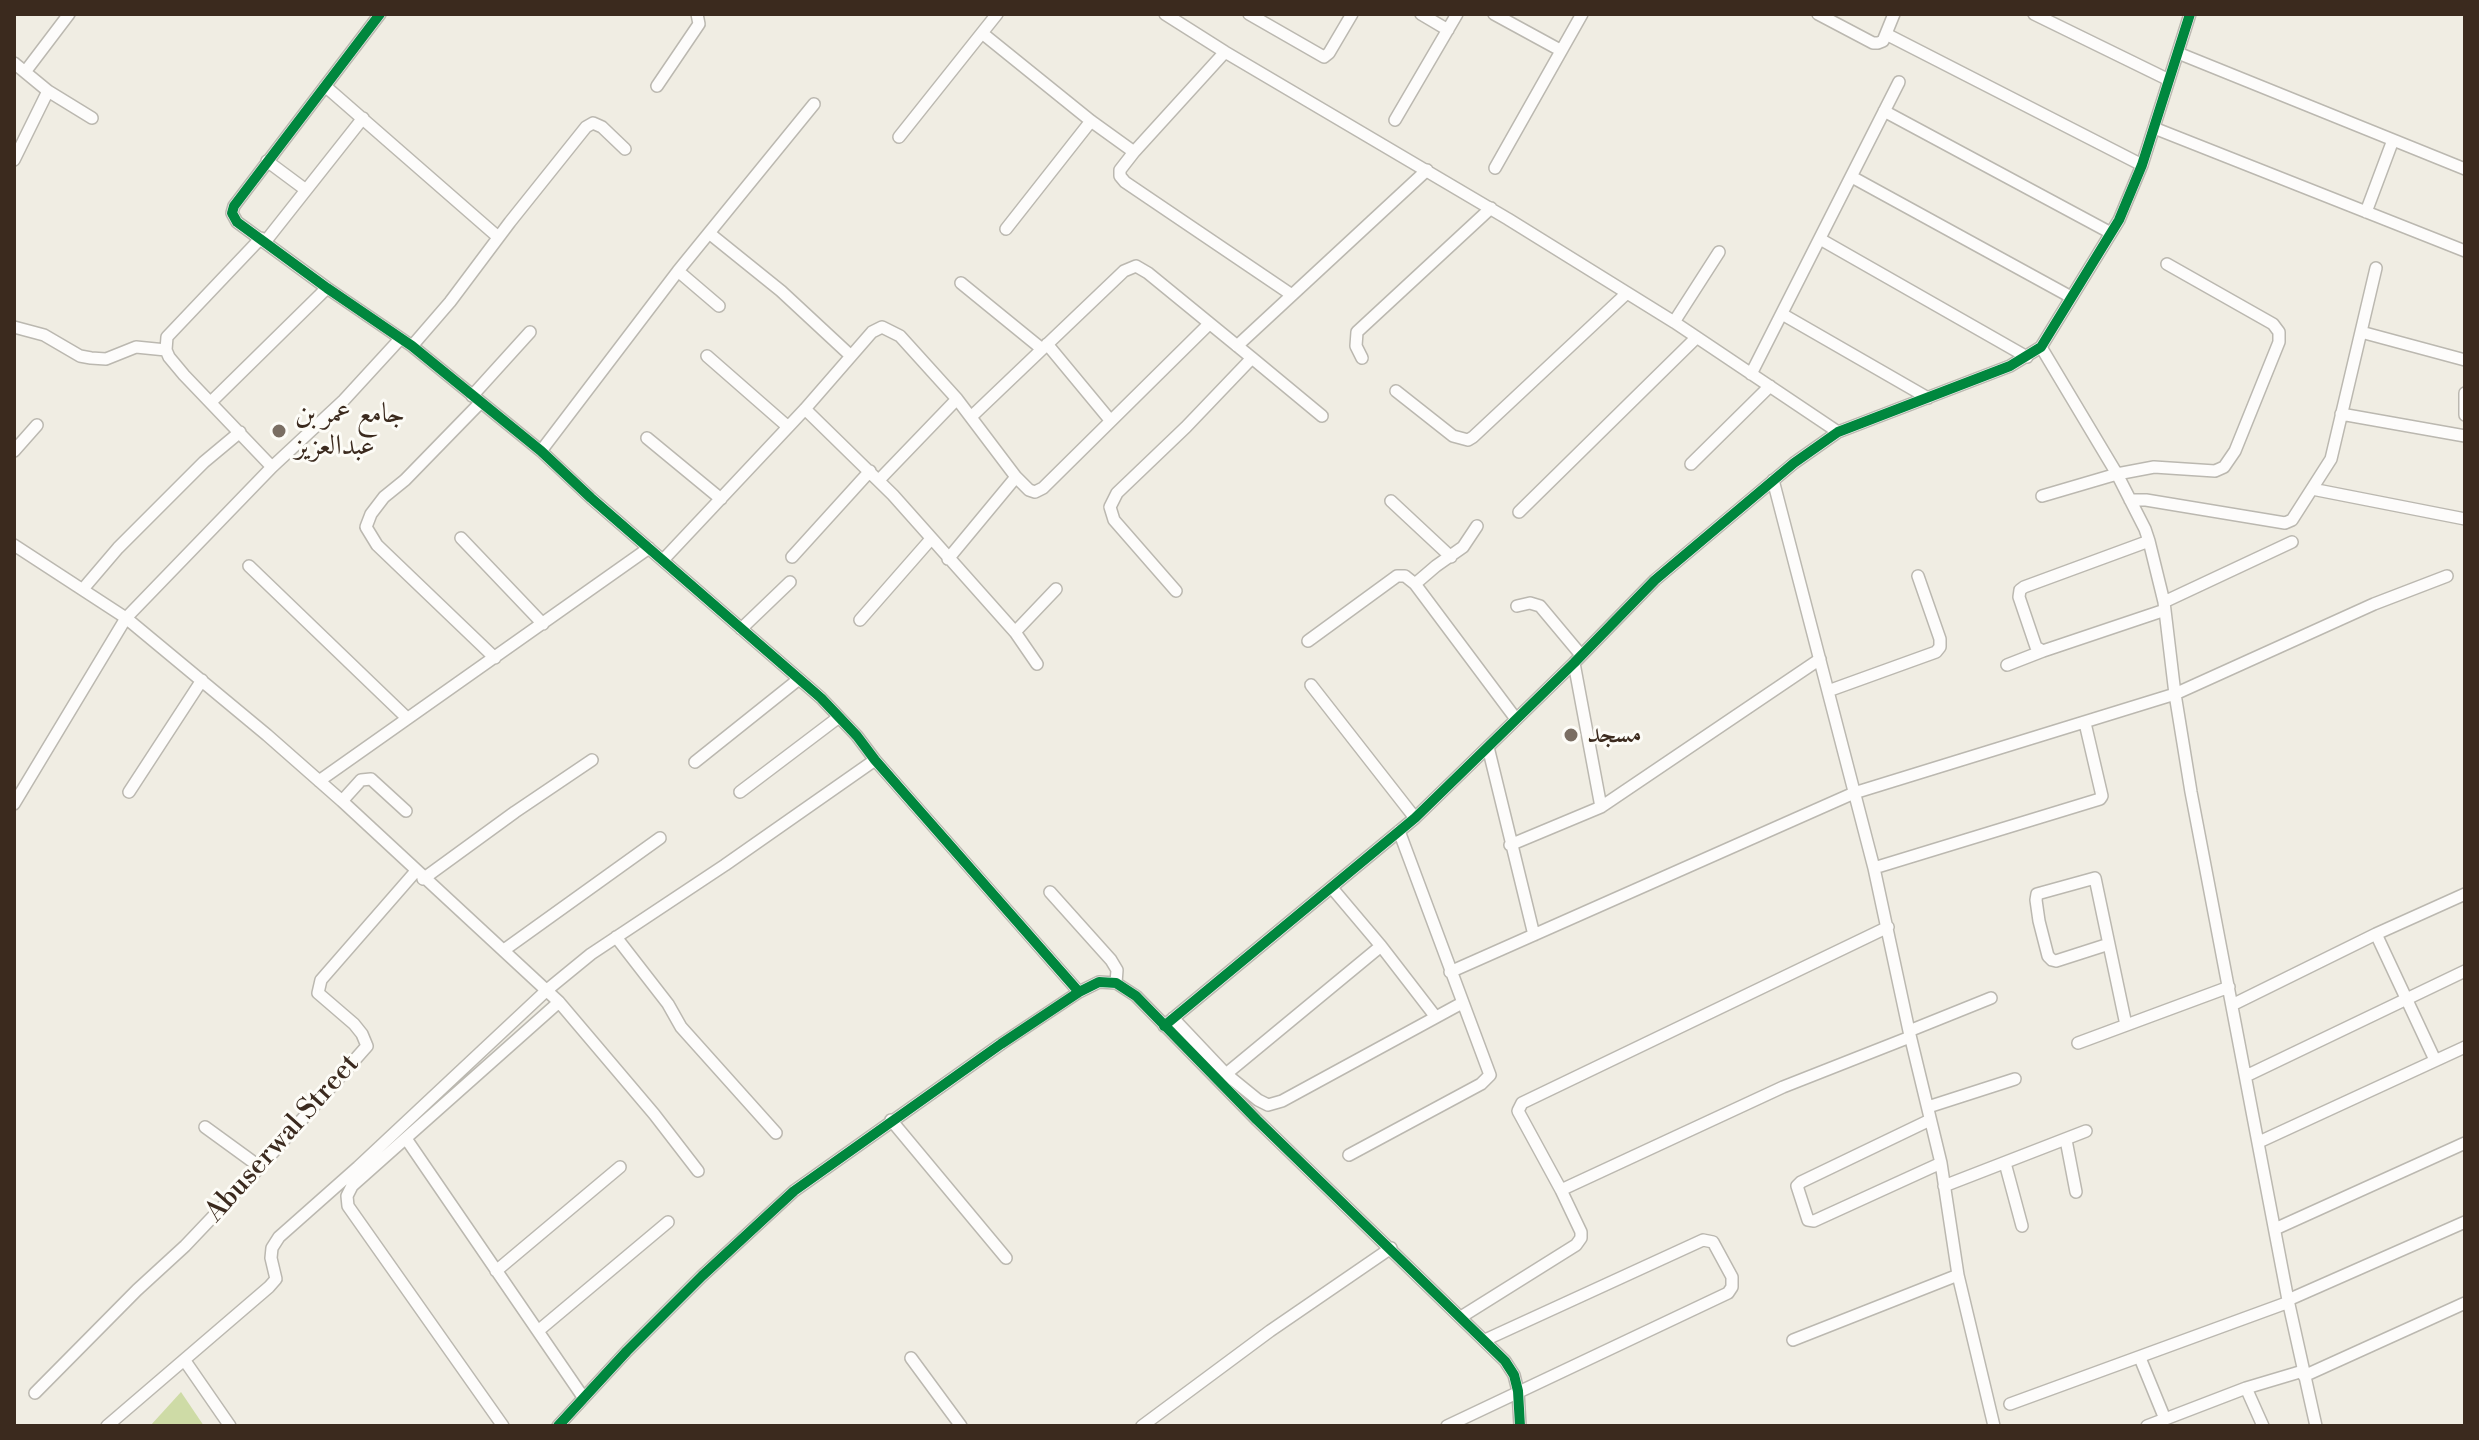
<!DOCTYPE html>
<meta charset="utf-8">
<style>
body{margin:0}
#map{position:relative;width:2479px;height:1440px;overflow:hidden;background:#f0ede3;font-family:"Libre Bodoni",serif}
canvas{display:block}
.frame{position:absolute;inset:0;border:16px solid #3b2a1e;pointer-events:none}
</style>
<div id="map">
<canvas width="2479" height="1440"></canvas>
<div class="frame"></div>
</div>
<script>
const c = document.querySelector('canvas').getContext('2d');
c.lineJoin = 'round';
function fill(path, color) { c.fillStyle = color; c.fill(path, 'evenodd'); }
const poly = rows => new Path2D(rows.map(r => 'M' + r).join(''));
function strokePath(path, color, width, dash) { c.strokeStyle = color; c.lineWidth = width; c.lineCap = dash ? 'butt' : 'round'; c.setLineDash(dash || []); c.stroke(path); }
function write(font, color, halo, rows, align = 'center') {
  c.font = font + ' "Libre Bodoni",Amiri,serif'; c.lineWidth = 6; c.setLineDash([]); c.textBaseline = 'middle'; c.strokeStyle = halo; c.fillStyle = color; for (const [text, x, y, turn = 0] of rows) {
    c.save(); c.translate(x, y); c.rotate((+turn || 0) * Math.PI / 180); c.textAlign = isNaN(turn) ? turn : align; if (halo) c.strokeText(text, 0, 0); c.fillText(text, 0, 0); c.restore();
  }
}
fill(poly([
 [181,1392,204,1426,150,1426]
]), '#cedba6');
const minor = poly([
 [380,14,234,206,232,213,237,222,327,288,412,346,541,451,591,498,821,698,857,736,875,760,1079,992],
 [1165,14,1225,52,1508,219,1674,322,1838,432],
 [1249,14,1324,57,1329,53,1352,14],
 [1421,14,1448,30],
 [1494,14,1560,50],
 [1818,14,1873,43,1878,43,1883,41,1894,14],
 [2034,14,2169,80],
 [982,33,1091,121,1134,152],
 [1886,34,2142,165],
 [1225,52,1134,152,1120,170,1120,176,1125,182,1292,295],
 [2178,53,2465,169],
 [14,63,48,91,92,118],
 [25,72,69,14],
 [325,86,498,237],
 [657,86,699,24,697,14],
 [1884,111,2111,233],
 [1395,120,1457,14],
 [2154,128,2465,251],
 [899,137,997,14],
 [14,160,48,91],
 [267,161,306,190],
 [1495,168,1582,14],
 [1852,177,2071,297],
 [2366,212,2393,140],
 [1006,229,1091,121],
 [709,233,781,291,851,356],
 [261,238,167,337,166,350,169,357,184,375,272,467],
 [1820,239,2027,357],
 [265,242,363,118],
 [678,271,719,306],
 [961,283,1042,349],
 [1782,314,1928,398],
 [1674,322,1719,252],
 [14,327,44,335,80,356,91,358,106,359,136,347,166,350],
 [2361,332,2465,360],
 [1047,344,1110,420],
 [412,346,450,302,510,222,586,127,593,123,602,127,625,149],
 [1237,346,1427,170],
 [2041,347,2117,474,2145,529,2149,541,2164,602,2175,694,2191,792,2288,1300,2316,1426],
 [707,356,787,426],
 [1252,358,1322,416],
 [1362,358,1356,346,1357,332,1491,208],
 [1751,374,1899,82],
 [1396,391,1453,436,1468,440,1473,437,1627,293],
 [2465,393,2465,415],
 [472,396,530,332],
 [211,402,327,288],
 [480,403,405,480,384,497,371,514,366,527,377,545,495,658],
 [805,409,893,495,1015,632,1037,664],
 [2341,414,2465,436],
 [971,417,1124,271,1136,266,1148,273,1252,358,1186,427,1117,493,1110,507,1114,520,1176,591],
 [647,438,721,499],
 [14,451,37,425],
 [541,451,678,271,814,104],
 [1691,464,1770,386],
 [879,480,957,399],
 [1773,480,1874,868,1909,1031,1941,1163,1958,1275,1994,1426],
 [2312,489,2465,519],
 [2042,496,2117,474,2154,467,2215,471,2224,467,2235,451,2279,342,2279,332,2273,324,2167,264],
 [2130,500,2146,500,2285,523,2292,520,2331,459,2376,268],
 [1391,501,1451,557],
 [1519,512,1696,338],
 [461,538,543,624],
 [2149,541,2024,587,2020,590,2019,597,2036,647,2043,651,2165,610],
 [14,545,126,618,267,735,342,801,559,1002,654,1114,698,1171],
 [792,557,870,471],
 [948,559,1016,477],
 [663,560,805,409,872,332,882,327,900,336,957,399,1016,477,1029,490,1035,492,1043,488,1209,324],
 [249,566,407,718],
 [1415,584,1436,566,1463,547,1477,526],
 [83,589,118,548,204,462,240,432],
 [2164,602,2292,542],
 [1517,606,1530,603,1540,606,1581,655],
 [860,620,931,539],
 [741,629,790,582],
 [1015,632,1056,589],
 [1308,641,1397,576,1405,576,1415,584,1516,719],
 [1574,663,1601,807],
 [2007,665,2043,651],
 [1311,685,1415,818],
 [1828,691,1936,652,1940,647,1940,639,1918,576],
 [1488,747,1534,935],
 [695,762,799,679],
 [319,781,649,548],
 [129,792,202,680],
 [740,792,839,717],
 [342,801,361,780,371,779,406,811],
 [14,804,126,618,272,467,344,400,400,339],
 [1510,845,1601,807,1820,659],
 [1874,868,2100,799,2102,796,2085,723],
 [423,879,515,812,592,760],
 [1332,888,1381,946,1435,1016],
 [1050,892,1111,960,1117,970,1116,983],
 [1888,927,1522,1103,1518,1111,1561,1190,1783,1087,1910,1037],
 [2376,934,2435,1060],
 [616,937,668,1004,681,1027,776,1133],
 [2109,944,2056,961,2052,960,2048,956,2039,921,2036,900,2037,894,2095,878,2126,1025],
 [504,950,660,838],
 [1450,972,1854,793,2175,694,2374,604,2447,576],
 [2232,1005,2376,934,2465,894],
 [1173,1018,1226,1074,1258,1100,1268,1105,1282,1101,1462,1003],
 [1164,1026,1415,818,1574,663,1655,580,1794,463,1838,432,2010,366,2041,347,2119,220,2142,165,2190,14],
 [1909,1031,1991,998],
 [2078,1043,2229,987],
 [1226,1074,1381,946],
 [2246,1076,2465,971],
 [1928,1107,2015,1079],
 [891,1120,1006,1258],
 [1930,1120,1801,1182,1797,1186,1808,1220,1814,1221,1941,1163],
 [205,1127,260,1167],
 [407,1140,583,1397],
 [2066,1140,2076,1192],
 [2259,1142,2465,1047],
 [1349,1155,1481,1084,1490,1075,1399,831],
 [2005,1163,2022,1226],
 [1944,1186,2086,1131],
 [2275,1229,2465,1143],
 [496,1271,620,1167],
 [2288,1300,2465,1222],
 [1461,1317,1576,1245,1581,1238,1581,1232,1561,1190],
 [538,1331,668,1222],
 [1793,1340,1958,1275],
 [911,1358,961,1426],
 [2140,1358,2165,1419],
 [185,1361,230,1426],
 [2304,1376,2465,1303],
 [2246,1388,2263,1426],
 [35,1393,137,1290,185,1246,260,1167,367,1046,362,1034,354,1024,318,993,321,980,416,871],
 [2010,1404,2289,1302],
 [107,1426,269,1287,276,1279,271,1258,272,1248,279,1237,358,1167,547,990,591,954,725,865,875,760],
 [503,1426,348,1206,347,1196,352,1186,559,1002],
 [558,1426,627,1351,702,1276,794,1191,1001,1044,1079,992,1099,982,1116,983,1136,996,1257,1120,1505,1361,1514,1375,1518,1391,1520,1426],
 [1142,1426,1270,1331,1391,1248],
 [1447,1426,1728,1293,1732,1287,1732,1277,1713,1242,1703,1240,1485,1340],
 [2147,1426,2246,1388,2303,1371]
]);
strokePath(minor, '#bbb8b0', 14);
strokePath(minor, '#fdfcfb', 11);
strokePath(poly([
 [380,14,234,206,232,213,237,222,327,288,412,346,541,451,591,498,821,698,857,736,875,760,1079,992],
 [1164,1026,1415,818,1574,663,1655,580,1794,463,1838,432,2010,366,2041,347,2119,220,2142,165,2190,14],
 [558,1426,627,1351,702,1276,794,1191,1001,1044,1079,992,1099,982,1116,983,1136,996,1257,1120,1505,1361,1514,1375,1518,1391,1520,1426]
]), '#00873e', 10);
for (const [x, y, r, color] of [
 [279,431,8,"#7a6e63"],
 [1571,735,8,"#7a6e63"]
]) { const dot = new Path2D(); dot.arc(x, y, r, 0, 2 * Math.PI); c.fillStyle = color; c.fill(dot); strokePath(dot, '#fdfcf7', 3); }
write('28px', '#3b2a1e', '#fdfcf7', [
 ["جامع عمر بن",295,415],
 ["عبدالعزيز",295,447],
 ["مسجد",1587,735]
], 'left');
write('28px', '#3b2a1e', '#fdfcf7', [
 ["Abuserwal Street",283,1139,-48]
]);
</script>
